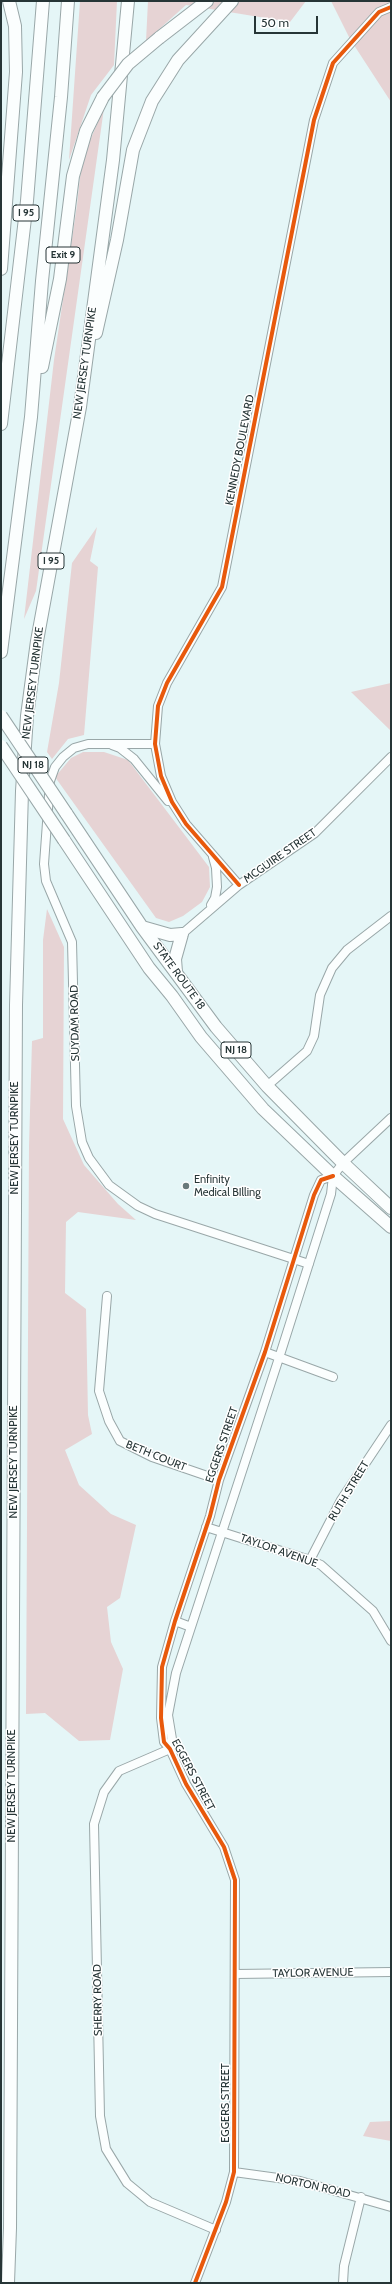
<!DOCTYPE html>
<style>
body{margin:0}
#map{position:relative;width:392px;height:2284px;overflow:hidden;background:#e5f6f7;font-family:Cabin,sans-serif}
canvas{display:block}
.frame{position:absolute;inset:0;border:2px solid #263536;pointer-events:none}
.scale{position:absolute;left:254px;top:16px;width:64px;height:18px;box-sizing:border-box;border:2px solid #263536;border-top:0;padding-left:5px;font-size:12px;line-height:14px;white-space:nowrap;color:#263536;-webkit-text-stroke:3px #fff;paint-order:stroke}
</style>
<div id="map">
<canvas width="392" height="2284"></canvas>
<div class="frame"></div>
<div class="scale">50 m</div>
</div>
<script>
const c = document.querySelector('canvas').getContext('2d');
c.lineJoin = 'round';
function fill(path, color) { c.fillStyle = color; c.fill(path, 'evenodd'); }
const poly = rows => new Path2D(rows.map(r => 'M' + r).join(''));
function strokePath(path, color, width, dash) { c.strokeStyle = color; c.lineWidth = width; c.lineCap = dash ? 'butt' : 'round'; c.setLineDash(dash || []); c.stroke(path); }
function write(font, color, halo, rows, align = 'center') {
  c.font = font + ' Cabin,sans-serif'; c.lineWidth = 3; c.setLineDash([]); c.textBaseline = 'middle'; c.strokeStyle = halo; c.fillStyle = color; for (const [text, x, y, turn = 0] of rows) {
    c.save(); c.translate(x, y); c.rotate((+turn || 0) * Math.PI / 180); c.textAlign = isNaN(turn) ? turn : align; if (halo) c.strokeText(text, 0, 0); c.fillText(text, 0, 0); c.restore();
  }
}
fill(poly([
 [80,1,117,1,114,65,91,95,69,160],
 [148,1,306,1,290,22,186,5,146,41],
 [331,1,391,1,391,102,350,39],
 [104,108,36,591,24,619,54,360,77,205,82,159],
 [97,527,90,561,98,567,84,735,68,739,52,759,47,752,59,683,72,563],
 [391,683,391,731,351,692],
 [83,752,104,752,128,760,209,867,210,887,202,902,183,916,169,922,156,918,55,777,71,758],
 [47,909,64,947,63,1119,84,1165,118,1204,136,1220,78,1212,66,1222,65,1293,86,1309,88,1415,92,1434,65,1450,79,1485,111,1514,136,1525,120,1598,107,1607,111,1642,123,1669,110,1740,79,1741,45,1713,26,1714,29,1146,32,1041,43,1038,43,940],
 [391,2121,391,2141,363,2136,370,2122]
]), '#e6d3d4');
const minor = poly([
 [155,744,88,744,74,748,63,757,55,767,50,781,44,864,46,881,72,942,76,1106,82,1142,89,1158,109,1185,138,1206,155,1214,309,1264],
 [112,745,120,748,134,759,168,801],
 [239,885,186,824,172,802,161,776,155,744,158,706,167,683,222,587,314,120,333,63,379,12,391,7],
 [211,905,215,898,217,887,216,868,213,857],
 [182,934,239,885,315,833,391,757],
 [267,1086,307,1051,314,1036,320,995,332,968,347,950,391,916],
 [107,1296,99,1391,109,1421,120,1441,152,1457,219,1480],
 [265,1352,333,1377],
 [206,1527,310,1560,321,1565,373,1611,391,1641],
 [310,1560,341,1500,391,1425],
 [175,1621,191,1627],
 [170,1749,172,1739,168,1715,176,1673,279,1358,331,1194,333,1176,343,1163,391,1118],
 [170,1749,119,1771,104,1792,94,1824,100,2116,106,2149,127,2183,150,2202,216,2230],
 [235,1974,391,1972],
 [234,2172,300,2181,391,2207],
 [195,2283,226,2202,234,2172,235,1880,224,1847,186,1784,170,1749,164,1742,161,1718,162,1667,175,1621,210,1516,219,1480,265,1352,314,1195,321,1180,333,1176],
 [343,2283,344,2266,361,2197]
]);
const highway = poly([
 [159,38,207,1],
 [1,269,16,72,15,26,9,1],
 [96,333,117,240,133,150,152,101,178,60,232,1],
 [42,367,60,279,73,176,86,131,103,97],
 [1,424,27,201,43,1],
 [1,652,31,417,42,281,61,97,68,1],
 [66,813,142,927,216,1027,267,1086,343,1163,391,1208],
 [64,840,149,968,172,996,201,1037,263,1109,333,1176,391,1227],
 [142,927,170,935,182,934],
 [176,972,175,959,182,934],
 [8,2283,10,2228,16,1005,22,791,27,716,37,641,80,407,113,160,128,1]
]);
strokePath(minor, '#99a7a8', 10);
strokePath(highway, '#99a7a8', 14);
strokePath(minor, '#fbfefe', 8);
strokePath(highway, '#fbfefe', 12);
const highwayBridge = poly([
 [103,97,128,64,159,38],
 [1,716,66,813],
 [1,746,64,840]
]);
strokePath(highwayBridge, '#99a7a8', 14, []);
strokePath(highwayBridge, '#fbfefe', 12);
strokePath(poly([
 [239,885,186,824,172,802,161,776,155,744,158,706,167,683,222,587,314,120,333,63,379,12,391,7],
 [195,2283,226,2202,234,2172,235,1880,224,1847,186,1784,170,1749,164,1742,161,1718,162,1667,175,1621,210,1516,219,1480,265,1352,314,1195,321,1180,333,1176]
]), '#e8590c', 4);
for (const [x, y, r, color] of [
 [186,1186,4,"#69797a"]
]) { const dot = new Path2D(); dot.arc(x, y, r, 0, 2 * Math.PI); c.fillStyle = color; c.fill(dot); strokePath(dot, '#fff', 1.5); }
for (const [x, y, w] of [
 [26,213,26],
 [63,255,34],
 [51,561,26],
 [33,765,30],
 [236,1050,30]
]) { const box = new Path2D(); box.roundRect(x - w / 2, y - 8, w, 16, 3); c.fillStyle = '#fff'; c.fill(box); strokePath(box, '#263536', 1); }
write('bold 10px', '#263536', null, [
 ["I 95",26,213],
 ["Exit 9",63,255],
 ["I 95",51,561],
 ["NJ 18",33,765],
 ["NJ 18",236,1050]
]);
write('11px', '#263536', '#fff', [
 ["NEW JERSEY TURNPIKE",85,363,-82],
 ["KENNEDY BOULEVARD",240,450,-79],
 ["NEW JERSEY TURNPIKE",33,683,-83],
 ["MCGUIRE STREET",280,856,-35],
 ["STATE ROUTE 18",179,976,54],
 ["SUYDAM ROAD",75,1023,-91],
 ["NEW JERSEY TURNPIKE",15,1138,-90],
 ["EGGERS STREET",222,1445,-71],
 ["BETH COURT",156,1456,22],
 ["NEW JERSEY TURNPIKE",14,1462,-90],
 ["RUTH STREET",349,1491,-59],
 ["TAYLOR AVENUE",279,1551,19],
 ["EGGERS STREET",193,1775,62],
 ["NEW JERSEY TURNPIKE",12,1786,-90],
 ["TAYLOR AVENUE",313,1973,-1],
 ["SHERRY ROAD",98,2000,-91],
 ["EGGERS STREET",226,2103,-90],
 ["NORTON ROAD",313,2186,13]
]);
write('11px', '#263536', '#fff', [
 ["Enfinity",194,1180],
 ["Medical BIlling",194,1193]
], 'left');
</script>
